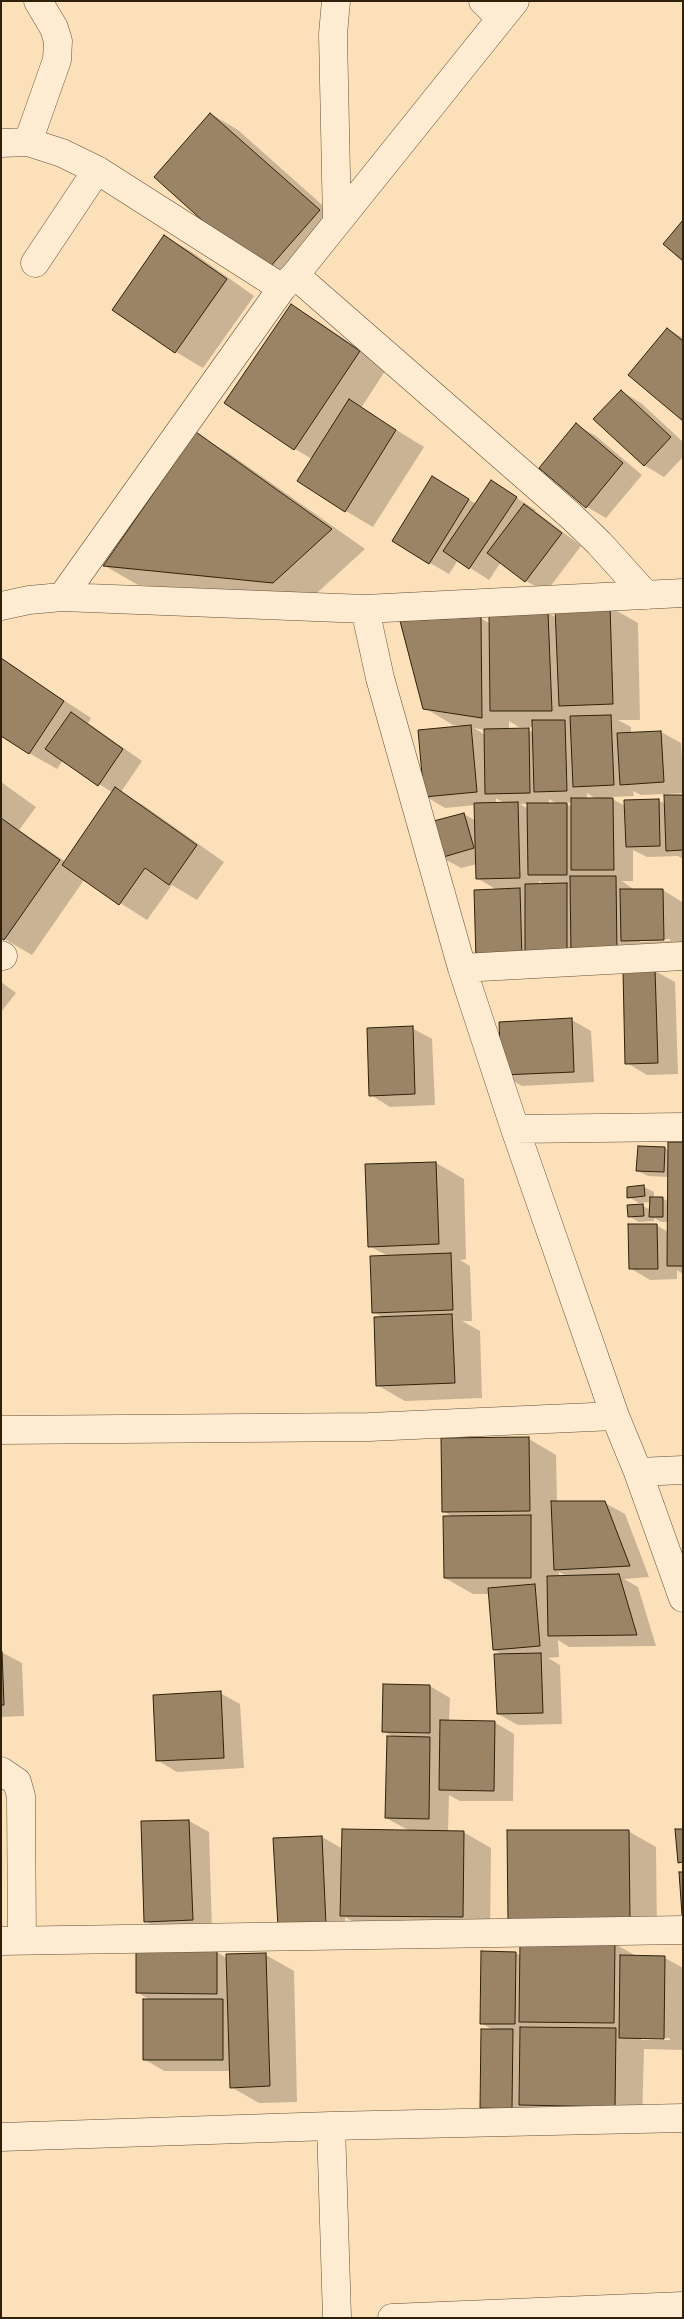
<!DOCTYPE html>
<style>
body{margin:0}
#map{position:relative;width:684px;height:2319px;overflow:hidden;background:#fce0b9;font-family:"Old Standard TT",serif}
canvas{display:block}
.frame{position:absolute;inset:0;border:2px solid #2f200a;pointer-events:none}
</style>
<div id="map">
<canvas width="684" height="2319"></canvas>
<div class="frame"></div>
</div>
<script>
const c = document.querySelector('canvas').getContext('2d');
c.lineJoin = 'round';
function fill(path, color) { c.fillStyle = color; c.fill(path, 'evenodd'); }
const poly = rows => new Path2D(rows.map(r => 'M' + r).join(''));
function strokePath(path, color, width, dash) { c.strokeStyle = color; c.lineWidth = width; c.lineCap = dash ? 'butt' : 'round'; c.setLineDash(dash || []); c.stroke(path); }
fill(poly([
 [211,114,238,130,347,227,292,290,156,176],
 [164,236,192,252,254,296,203,368,176,352,114,309],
 [291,306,319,322,387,368,361,408,424,447,373,527,346,511,312,459,295,449],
 [668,329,683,338,683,419],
 [621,391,641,403,683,442,683,457,664,477,644,465],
 [576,425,596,436,642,475,606,518,587,507],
 [196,434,230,454,365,549,307,602,138,585,105,566],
 [491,482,536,510,535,511,581,546,546,592,526,581,501,562,489,580,458,560,449,574,430,563,452,489,476,504],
 [610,607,638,623,640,720,618,720,631,727,631,733,661,732,681,743,683,776,683,793,667,794,667,796,683,796,683,859,678,856,647,857,633,850,633,881,622,881,636,891,663,890,682,902,683,951,498,971,497,890,477,878,477,864,461,868,441,857,464,814,476,821,476,805,445,808,425,796,461,726,453,725,425,708,480,618,491,624,548,613,557,618],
 [509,721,519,727,534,727,534,733,528,730,509,730],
 [474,728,485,730,485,735],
 [633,791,641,795,665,794,666,804,658,800,625,806,609,797,634,796],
 [587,793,596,799,587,799],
 [496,798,504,803,496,803],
 [549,799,557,804,549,804],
 [572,802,572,807,564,803],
 [520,804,528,804,528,809],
 [539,881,547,885,539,885],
 [670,939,670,941,640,942,640,940],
 [1,659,91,718,88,723,142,761,121,792,143,805,224,862,197,900,172,885,147,920,84,880,32,955,1,937,1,782,36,807,19,830,66,862,113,793,63,760,57,769,29,753],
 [655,971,675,982,678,1074,647,1075,627,1063],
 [1,982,16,993,1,1012],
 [572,1020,591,1031,594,1082,522,1086,502,1074],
 [412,1028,432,1039,435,1105,390,1107,371,1095],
 [683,1144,683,1274,677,1270,677,1279,650,1280,630,1268,656,1225,668,1232,668,1222,661,1222,654,1218,654,1221,639,1222,629,1216,643,1206,651,1210,651,1202,639,1203,629,1197,644,1187,654,1192,654,1198,662,1198,669,1202,669,1177,648,1176,638,1171,664,1148,670,1151],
 [436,1163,464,1179,466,1259,460,1260,470,1266,472,1321,462,1321,480,1331,482,1398,405,1401,377,1385,383,1317,373,1312,388,1256,369,1246],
 [529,1439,556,1455,557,1503,605,1503,625,1514,649,1577,624,1579,638,1587,656,1646,569,1647,558,1640,559,1657,548,1658,560,1665,562,1724,518,1725,498,1714,504,1655,494,1650,490,1594,473,1594,445,1578,453,1517,443,1511],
 [559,1572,567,1576,559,1577],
 [1,1652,22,1663,24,1716,1,1717],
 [430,1686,450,1698,449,1721,494,1722,514,1734,513,1801,460,1801,449,1795,448,1832,463,1832,491,1848,490,1933,369,1931,345,1917,346,1936,299,1938,322,1837,343,1849,410,1831,386,1818,394,1737,383,1731],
 [220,1693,240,1704,244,1768,177,1772,157,1760],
 [189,1821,209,1832,212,1931,165,1932,145,1921],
 [628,1831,656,1847,657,1935,537,1936],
 [615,1944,638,1957,665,1958,683,1968,683,2050,644,2049,642,2122,501,2119,481,2108,493,2030,481,2023,516,1953,521,1956],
 [641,2037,670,2038,670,2040,641,2040],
 [137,1951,217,1952,228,1959,266,1955,294,1971,297,2102,259,2103,231,2087,231,2071,164,2071,144,2059,150,2000,137,1992]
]), '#0003');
const building = poly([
 [210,113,320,210,263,275,154,177,210,113],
 [683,220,683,261,663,244,683,220],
 [164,235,227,279,175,353,112,310,164,235],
 [291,304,360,351,294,450,224,403,291,304],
 [667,328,683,341,683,421,628,375,667,328],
 [621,390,671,437,644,466,593,419,621,390],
 [349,399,396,430,345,512,297,481,349,399],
 [576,423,623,463,586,508,539,468,576,423],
 [196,432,332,529,273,583,103,566,196,432],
 [432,476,469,499,429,564,392,541,432,476],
 [491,480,517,497,469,569,443,551,491,480],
 [524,504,562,533,525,582,487,553,524,504],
 [610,605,613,704,559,706,555,607,610,605],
 [548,612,552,711,490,711,489,615,548,612],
 [481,617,482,718,423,709,400,621,481,617],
 [1,658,64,701,29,754,1,736,1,658],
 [71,712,123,749,98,786,45,749,71,712],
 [611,715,614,785,573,787,570,716,611,715],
 [532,720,565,720,567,791,534,792,532,720],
 [471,725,477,792,424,797,418,730,471,725],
 [529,728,530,793,485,794,484,729,529,728],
 [661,731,664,782,620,785,617,733,661,731],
 [115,787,197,845,169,885,145,868,119,905,62,865,115,787],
 [664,795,683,795,683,850,666,851,664,795],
 [571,798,613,798,614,870,571,870,571,798],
 [659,799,660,846,626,847,624,800,659,799],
 [518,802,520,878,476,879,474,803,518,802],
 [527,803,567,803,567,875,528,875,527,803],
 [464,813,474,848,440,858,430,822,464,813],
 [1,818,60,860,4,940,1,938,1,818],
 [570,876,616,876,617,953,571,954,570,876],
 [567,883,567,953,525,954,525,884,567,883],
 [520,888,522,959,476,960,474,890,520,888],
 [620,889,663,889,664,940,621,941,620,889],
 [655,969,658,1063,625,1064,623,970,655,969],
 [572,1018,574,1072,501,1075,499,1022,572,1018],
 [413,1026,415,1094,369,1096,367,1028,413,1026],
 [668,1142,683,1142,683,1266,667,1266,668,1142],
 [638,1146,665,1147,664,1172,636,1171,638,1146],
 [436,1162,439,1244,368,1247,365,1164,436,1162],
 [644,1185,645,1196,627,1198,627,1187,644,1185],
 [650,1197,663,1197,663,1217,649,1217,650,1197],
 [643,1204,644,1216,628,1217,627,1205,643,1204],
 [628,1224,657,1224,658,1269,629,1269,628,1224],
 [451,1253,453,1310,372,1313,370,1256,451,1253],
 [452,1314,455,1383,376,1386,374,1317,452,1314],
 [529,1437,530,1511,442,1512,441,1438,529,1437],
 [551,1501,605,1501,630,1566,554,1570,551,1501],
 [531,1515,531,1578,444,1578,443,1516,531,1515],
 [619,1574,637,1635,548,1636,547,1576,619,1574],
 [535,1584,540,1646,493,1650,488,1588,535,1584],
 [1,1651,2,1651,4,1705,1,1705,1,1651],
 [541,1653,543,1713,497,1714,494,1654,541,1653],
 [383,1684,430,1685,430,1733,382,1732,383,1684],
 [221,1691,224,1758,156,1761,153,1695,221,1691],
 [440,1720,495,1721,494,1791,439,1790,440,1720],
 [387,1736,430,1737,429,1819,385,1818,387,1736],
 [189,1820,193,1920,144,1922,141,1821,189,1820],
 [342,1829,464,1831,463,1917,340,1916,342,1829],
 [675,1829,683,1829,683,1862,678,1863,675,1829],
 [507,1830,629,1830,630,1920,508,1921,507,1830],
 [322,1836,326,1925,278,1927,273,1838,322,1836],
 [679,1872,683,1872,683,1915,682,1915,679,1872],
 [520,1942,615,1943,614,2023,519,2022,520,1942],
 [136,1950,217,1951,217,1994,136,1993,136,1950],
 [481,1951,516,1952,515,2024,480,2024,481,1951],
 [266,1953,270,2086,230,2088,226,1954,266,1953],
 [620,1955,665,1956,664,2039,619,2038,620,1955],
 [143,1999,223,1999,223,2060,143,2060,143,1999],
 [520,2027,616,2028,615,2107,519,2105,520,2027],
 [481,2029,513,2029,512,2109,480,2108,481,2029]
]);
fill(building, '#9a8465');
strokePath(building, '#2f200a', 1);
const minor = poly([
 [336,1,333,34,337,222],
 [483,1,501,18],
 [28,142,57,60,58,41,54,28,38,1],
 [1,143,28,142,62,153,97,170,282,288],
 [35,263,97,170],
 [295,275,571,516,599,543,646,595],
 [62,597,282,288,295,275,515,1],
 [1,606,29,600,62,597,365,609,683,593],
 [365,609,380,678,462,968,515,1129,615,1416,638,1472,683,1598],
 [1,955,3,956],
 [462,968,683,956],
 [515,1129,683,1127],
 [1,1430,369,1427,615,1416],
 [638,1472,683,1470],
 [1,1771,17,1782,21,1796,22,1940],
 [1,1941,683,1930],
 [331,2126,337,2318],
 [1,2137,331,2126,683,2118],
 [392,2318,683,2306]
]);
strokePath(minor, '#625036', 29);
strokePath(minor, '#fdebd2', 28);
</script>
